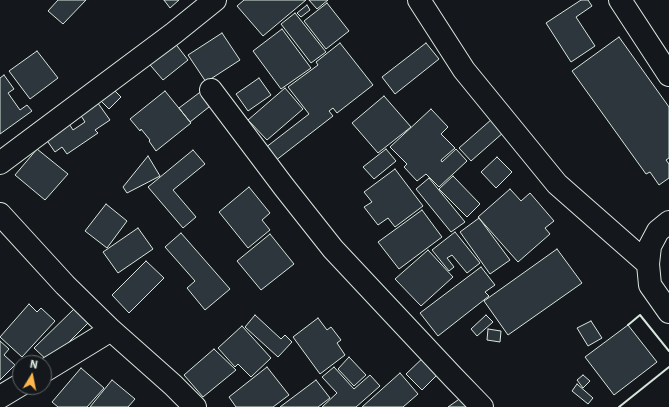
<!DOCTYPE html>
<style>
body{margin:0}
#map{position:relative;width:669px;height:407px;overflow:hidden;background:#14181c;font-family:"IBM Plex Sans",sans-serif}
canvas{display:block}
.north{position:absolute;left:12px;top:355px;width:40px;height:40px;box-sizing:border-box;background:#14181c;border:1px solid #626a69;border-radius:50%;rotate:10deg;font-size:11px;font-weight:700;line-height:16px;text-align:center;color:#d8e6dc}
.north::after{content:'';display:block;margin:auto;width:14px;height:18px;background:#ffb74d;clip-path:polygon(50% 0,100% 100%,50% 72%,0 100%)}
</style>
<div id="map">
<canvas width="669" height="407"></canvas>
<div class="north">N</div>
</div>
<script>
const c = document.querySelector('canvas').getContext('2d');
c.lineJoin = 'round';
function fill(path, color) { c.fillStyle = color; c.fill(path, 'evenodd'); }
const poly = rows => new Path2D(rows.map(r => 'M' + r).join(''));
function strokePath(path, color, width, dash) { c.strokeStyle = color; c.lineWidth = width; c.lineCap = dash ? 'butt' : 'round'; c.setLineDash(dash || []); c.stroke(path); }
const building = poly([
 [58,0,86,0,63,24,48,11,58,0],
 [164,0,179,0,170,8,164,0],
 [244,0,306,0,263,36,237,6,244,0],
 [309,0,328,0,317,9,309,0],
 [581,0,588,0,592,6,576,17,595,46,571,62,546,23,581,0],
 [327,3,349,31,326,49,304,21,327,3],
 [307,5,310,10,301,17,297,13,307,5],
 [295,13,326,52,311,63,281,24,295,13],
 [282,29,311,68,281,89,253,51,282,29],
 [222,33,240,60,206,82,188,55,222,33],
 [619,37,669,107,669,158,666,160,669,164,669,178,659,185,650,172,646,174,572,71,619,37],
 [171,38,188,60,163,80,145,59,171,38],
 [340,43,373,85,337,113,333,108,329,111,333,116,275,161,265,148,309,114,288,87,318,65,316,62,340,43],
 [426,43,439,59,395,94,382,77,426,43],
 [37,51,58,78,30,99,9,71,37,51],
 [4,75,14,89,8,93,20,110,27,105,32,111,0,134,0,78,4,75],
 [259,78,271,95,248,111,236,94,259,78],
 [110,86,121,97,109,109,98,98,110,86],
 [285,88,303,109,267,140,248,120,285,88],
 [203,90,214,103,190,122,179,108,203,90],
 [165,91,191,123,156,151,149,141,150,140,141,129,140,131,130,119,165,91],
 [384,96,411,127,378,153,352,123,384,96],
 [95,99,110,120,95,130,98,133,67,154,62,147,55,152,43,135,66,119,73,130,85,122,78,111,95,99],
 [431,109,448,127,441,134,455,148,441,160,442,162,456,149,467,161,439,187,426,174,417,181,404,167,407,164,390,147,431,109],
 [492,119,504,132,471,161,459,148,492,119],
 [37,149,68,174,45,200,15,175,37,149],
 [386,149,396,161,374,179,363,167,386,149],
 [193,150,205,164,173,190,196,217,183,228,148,187,193,150],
 [148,156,160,176,127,193,123,187,148,156],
 [497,157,512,172,496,188,481,172,497,157],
 [395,169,423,206,395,227,388,218,378,225,364,207,372,202,364,192,395,169],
 [453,176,480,204,467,217,439,189,453,176],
 [429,178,465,222,451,232,416,189,429,178],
 [249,187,270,213,262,220,270,230,248,248,219,212,249,187],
 [510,189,521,201,530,193,554,221,545,228,550,234,518,262,478,217,510,189],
 [106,204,127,221,107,248,85,231,106,204],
 [422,210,442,237,399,269,378,242,422,210],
 [479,218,510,260,490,274,460,232,479,218],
 [138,228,153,249,118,273,103,252,138,228],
 [455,232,480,263,467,273,452,255,447,258,454,267,449,271,432,250,455,232],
 [181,233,230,289,205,310,187,288,195,281,165,247,181,233],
 [270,234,294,264,261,290,237,261,270,234],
 [557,249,582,283,508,335,484,301,557,249],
 [428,250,453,277,421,306,395,279,428,250],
 [146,261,164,278,129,313,112,295,146,261],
 [481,267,495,285,485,292,489,296,438,336,420,313,481,267],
 [29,304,37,312,41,308,55,321,22,357,0,337,29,304],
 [74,309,88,323,49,362,34,348,74,309],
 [255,315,281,339,285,335,292,342,278,357,245,327,255,315],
 [486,315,493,322,477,336,471,329,486,315],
 [318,318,327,330,331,327,341,340,337,343,345,355,320,374,293,337,318,318],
 [591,321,602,338,588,346,577,328,591,321],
 [628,325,657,362,614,395,585,357,628,325],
 [242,326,271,358,251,377,238,364,235,367,218,348,242,326],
 [488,329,501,331,500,342,487,340,488,329],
 [0,341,9,349,4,355,15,365,0,380,0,341],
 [214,349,236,370,203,397,184,375,214,349],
 [426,355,441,371,422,390,406,374,426,355],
 [349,357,366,375,354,386,338,369,349,357],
 [267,367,289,395,273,407,236,407,229,397,267,367],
 [334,367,354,389,370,375,380,386,356,407,322,407,337,393,322,377,334,367],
 [81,368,104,388,87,407,58,407,52,402,81,368],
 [400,373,418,394,403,407,362,407,400,373],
 [583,375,590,381,583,388,577,380,583,375],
 [112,380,135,399,128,407,90,407,112,380],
 [316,380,330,398,318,407,280,407,316,380],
 [577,384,593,398,588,404,572,391,577,384],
 [465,395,474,407,448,407,465,395]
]);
fill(building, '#2c363c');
strokePath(building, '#d8e6dc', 1);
const minor = poly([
 [419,0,464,70,557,184,648,264],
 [620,0,669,75],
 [211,90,284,187,333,249,453,377,482,407],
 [0,163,174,33,215,0],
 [0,214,65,285,111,330,173,385,195,407],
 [669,222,658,231,650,246,648,264,650,285,669,312],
 [44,371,111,330],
 [0,397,20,385]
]);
strokePath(minor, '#d8e6dc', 24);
strokePath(minor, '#14181c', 22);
strokePath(poly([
 [628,325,640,315,669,351],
 [619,407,669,367]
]), '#d8e6dc', 2);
</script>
